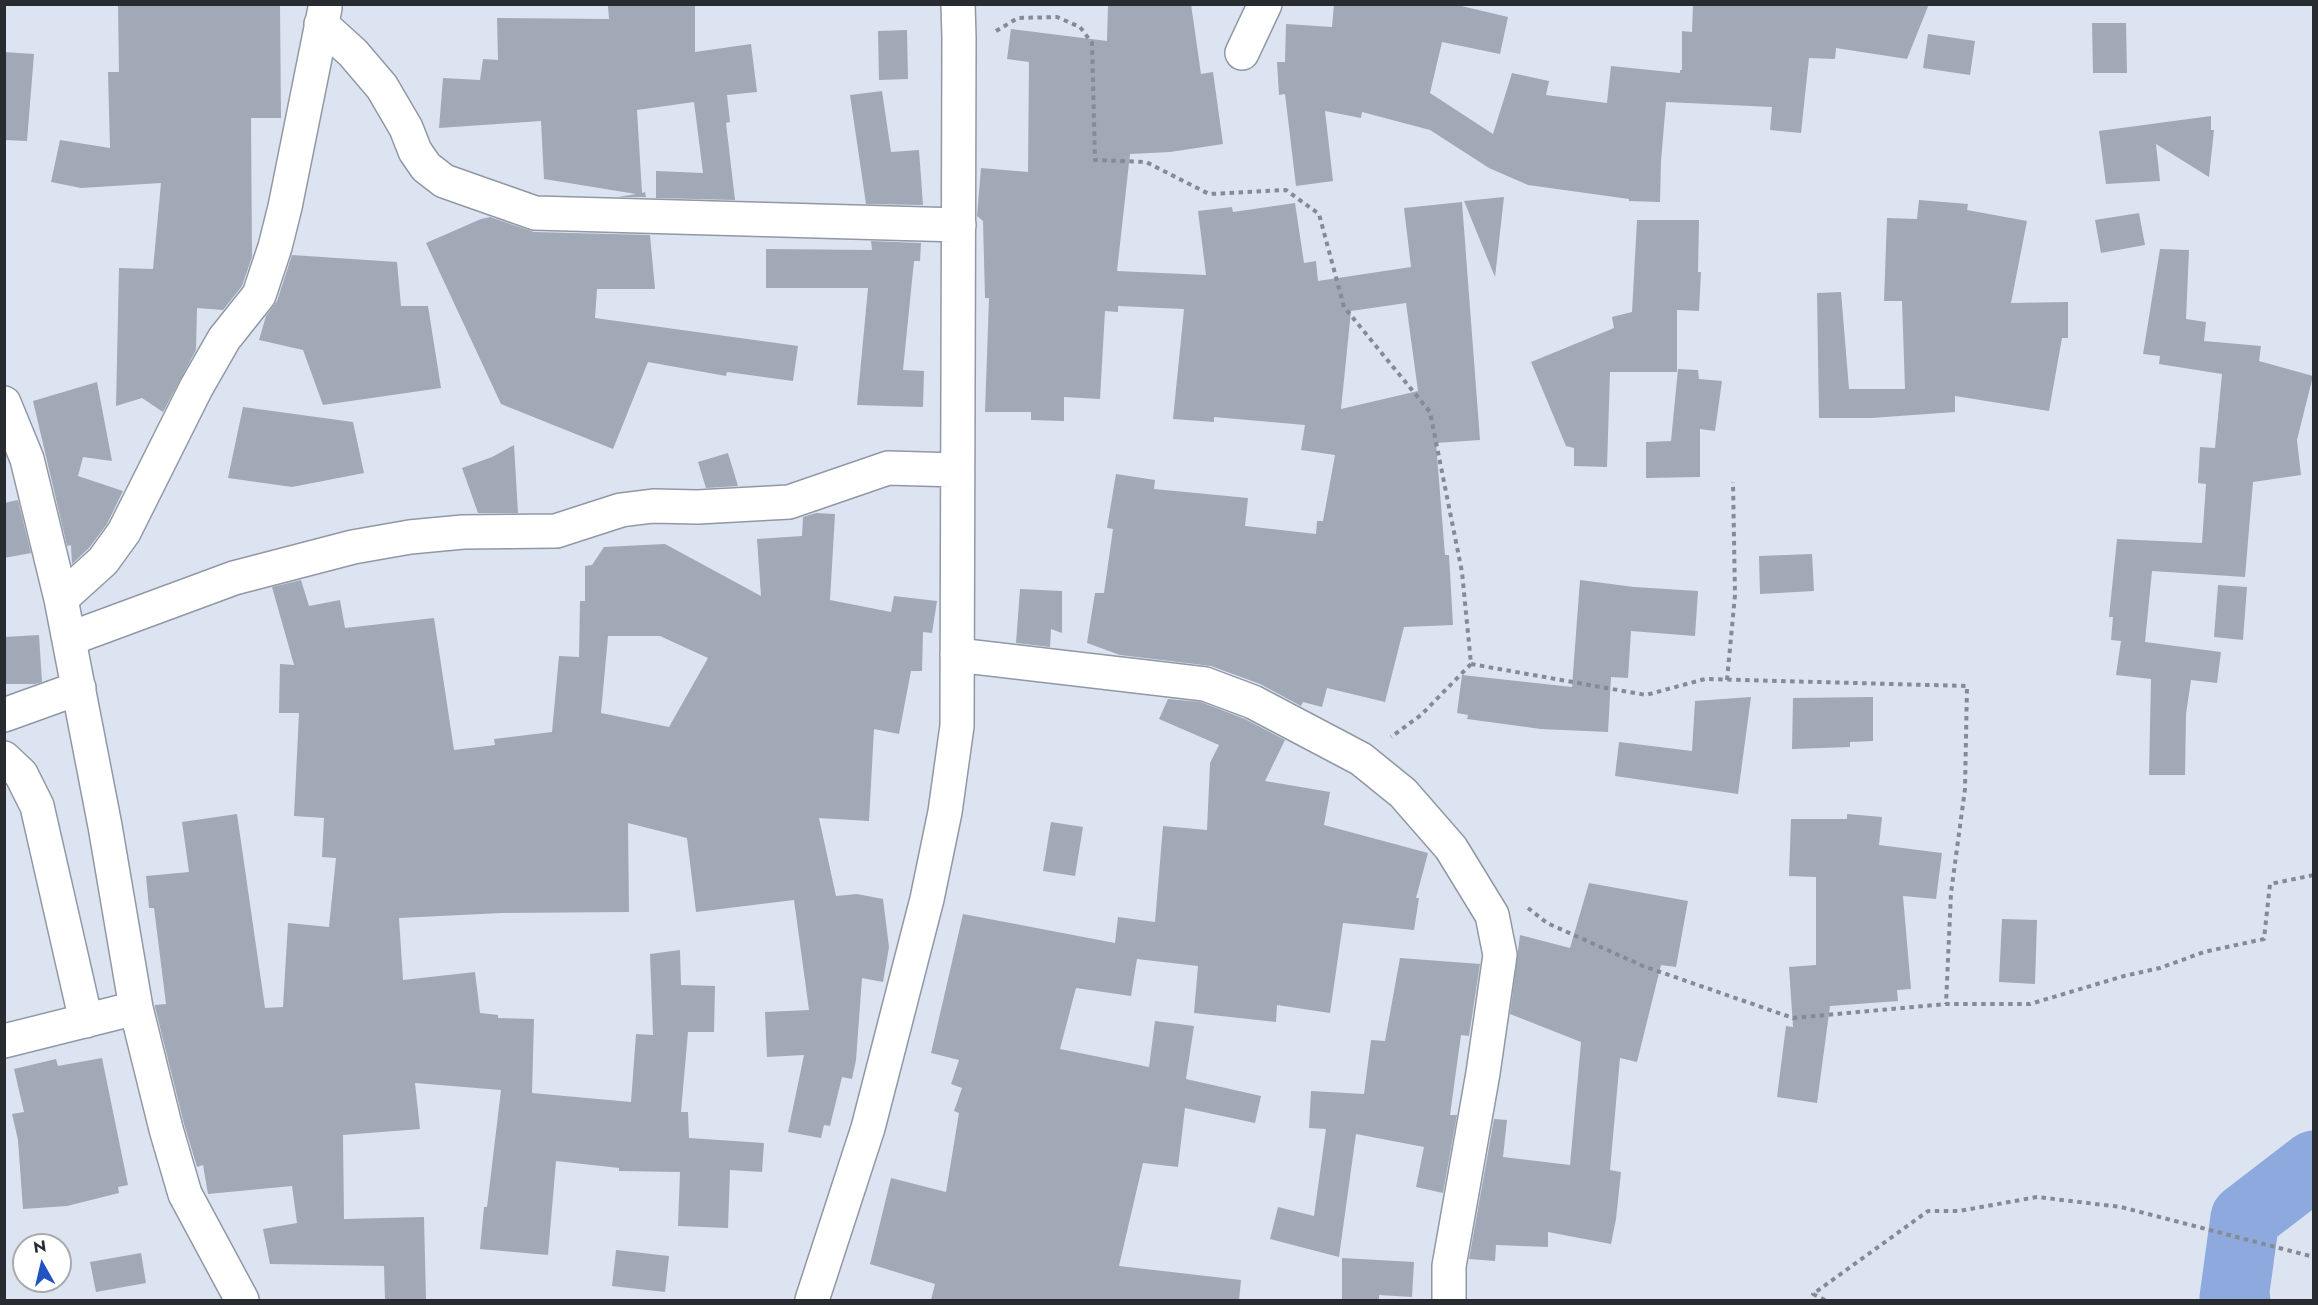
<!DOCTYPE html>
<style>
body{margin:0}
#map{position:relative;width:2318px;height:1305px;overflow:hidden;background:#dce4f2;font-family:Jost,sans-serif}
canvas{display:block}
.frame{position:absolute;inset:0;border:6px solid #282b30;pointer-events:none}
.north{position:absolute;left:12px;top:1233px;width:60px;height:60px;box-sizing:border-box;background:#fff;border:2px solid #a9aaac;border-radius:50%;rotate:352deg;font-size:16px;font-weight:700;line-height:24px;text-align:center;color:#282b30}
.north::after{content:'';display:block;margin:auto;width:21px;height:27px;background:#2154c1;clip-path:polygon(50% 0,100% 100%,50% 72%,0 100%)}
</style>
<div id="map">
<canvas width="2318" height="1305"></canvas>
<div class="frame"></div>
<div class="north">N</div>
</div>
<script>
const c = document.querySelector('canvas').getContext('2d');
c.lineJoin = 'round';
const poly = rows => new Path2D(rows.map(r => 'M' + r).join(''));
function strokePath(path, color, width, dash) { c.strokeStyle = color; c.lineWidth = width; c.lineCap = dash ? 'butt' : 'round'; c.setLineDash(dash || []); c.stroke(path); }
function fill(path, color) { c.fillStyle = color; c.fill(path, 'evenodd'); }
strokePath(poly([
 [2236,1300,2234,1298,2245,1218,2314,1165]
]), '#8ea9dd', 69);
fill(poly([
 [118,4,280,4,281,118,251,118,252,257,242,286,223,310,197,308,196,350,163,412,142,398,116,406,119,268,153,269,161,183,81,188,51,182,60,140,110,148,108,72,119,72],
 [631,4,695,4,695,52,751,44,757,92,727,95,730,122,726,123,735,200,656,198,656,171,703,173,694,102,637,110,642,193,645,192,646,197,618,197,636,194,544,179,541,121,439,128,443,78,480,80,483,59,498,60,497,18,609,19,608,6],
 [1108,4,1191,4,1201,74,1213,72,1223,144,1170,152,1130,154,1117,271,1206,275,1198,211,1232,207,1233,212,1295,203,1304,263,1316,261,1318,281,1411,267,1404,208,1462,202,1480,440,1436,443,1445,555,1449,555,1453,625,1404,627,1385,702,1327,688,1322,707,1303,702,1301,706,1260,684,1211,666,1120,655,1087,643,1095,593,1104,593,1113,529,1107,528,1116,474,1155,480,1154,489,1248,498,1245,526,1316,534,1317,521,1323,521,1335,455,1301,450,1305,425,1214,417,1214,422,1173,419,1184,309,1118,306,1118,312,1105,311,1100,399,1064,397,1064,421,1031,420,1031,412,985,412,989,298,985,298,983,221,977,216,981,168,1028,172,1029,62,1007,59,1011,29,1107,41],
 [1406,303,1418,391,1341,409,1351,311],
 [1334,4,1453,4,1508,17,1500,54,1442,42,1430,93,1493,134,1512,73,1549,81,1546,95,1607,103,1611,66,1680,73,1680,70,1682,70,1682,31,1692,32,1693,4,1929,4,1907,59,1836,48,1835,59,1809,58,1801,133,1770,130,1772,107,1666,102,1661,161,1660,202,1629,201,1629,199,1528,185,1489,168,1430,130,1362,112,1361,118,1325,111,1333,181,1296,186,1285,94,1279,95,1277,62,1285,62,1286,24,1332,27],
 [2092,23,2126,23,2127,73,2093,73],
 [907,30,908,79,879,80,878,31],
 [1928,34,1975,41,1970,75,1923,68],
 [4,52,34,54,27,141,4,140],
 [882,91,891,152,919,150,923,205,866,204,850,95],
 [2211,116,2211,130,2214,130,2209,177,2156,144,2160,181,2106,184,2099,131],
 [1504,197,1495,277,1464,201],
 [1919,200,1968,204,1967,210,2027,221,2011,303,2068,302,2068,338,2062,338,2049,411,1955,396,1955,412,1871,418,1819,418,1817,293,1841,292,1849,389,1905,389,1902,301,1884,301,1887,218,1917,219],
 [2139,213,2145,245,2101,253,2095,220],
 [490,217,534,232,650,235,655,289,597,289,595,318,798,346,793,381,727,372,726,376,648,362,613,449,501,404,426,243,481,219],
 [1637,220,1699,220,1698,272,1701,272,1699,311,1677,310,1677,372,1610,372,1607,467,1574,466,1574,448,1566,446,1531,362,1614,328,1612,317,1632,312],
 [871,241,921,243,920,261,914,261,903,370,924,371,923,407,857,405,868,288,766,288,766,249,872,250],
 [2160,249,2189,250,2186,319,2206,322,2204,341,2261,346,2259,361,2313,376,2297,440,2301,475,2253,482,2245,577,2152,571,2145,642,2221,652,2217,683,2191,680,2186,714,2185,775,2149,775,2151,679,2116,675,2121,641,2111,640,2113,617,2109,617,2117,539,2202,543,2206,484,2198,483,2200,447,2215,448,2222,374,2159,364,2160,356,2143,354],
 [292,255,397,262,401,306,428,306,441,388,323,405,303,350,259,340,266,316,277,301],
 [1678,369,1698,370,1699,379,1722,381,1715,431,1700,429,1700,477,1646,478,1646,442,1671,441],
 [97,382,112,461,83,457,78,476,123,491,107,524,89,548,72,564,71,545,67,546,33,401],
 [243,407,353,422,364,473,292,487,228,478],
 [514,445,518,513,478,513,462,468,492,457],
 [728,453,738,486,706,488,698,462],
 [18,500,31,553,4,558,4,503],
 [816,513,835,514,830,600,891,612,894,596,937,601,932,633,923,632,922,671,911,671,899,734,874,729,869,821,819,818,836,896,857,894,883,899,889,947,883,982,862,978,856,1060,852,1079,842,1077,830,1126,824,1125,821,1138,788,1132,804,1055,767,1057,765,1012,809,1010,794,900,696,912,687,838,628,823,629,912,502,913,399,918,403,980,475,972,480,1013,498,1015,498,1018,534,1019,532,1093,631,1102,636,1034,653,1035,650,954,680,950,681,985,715,986,714,1032,688,1032,681,1112,688,1112,689,1138,764,1143,762,1172,730,1170,728,1228,678,1226,680,1172,619,1171,619,1168,556,1161,548,1255,480,1249,484,1207,487,1207,501,1090,415,1083,420,1129,343,1135,344,1219,424,1217,426,1300,385,1300,384,1266,270,1264,263,1229,297,1223,292,1186,208,1194,203,1165,197,1167,184,1124,155,1007,155,1005,166,1004,154,908,149,908,146,876,189,872,182,822,237,814,265,1008,283,1007,288,923,329,927,336,858,322,857,324,818,294,816,299,713,279,713,280,664,294,665,272,587,301,580,309,606,340,600,345,628,434,618,454,750,495,745,494,739,552,732,559,656,579,657,580,601,585,601,585,566,592,565,604,547,665,544,761,596,757,539,802,536,803,517],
 [608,636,660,636,708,658,669,727,601,713],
 [1812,554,1814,591,1760,594,1759,556],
 [1580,580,1634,587,1698,591,1695,636,1631,631,1628,678,1611,677,1608,732,1541,729,1467,719,1468,715,1457,713,1462,675,1572,687],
 [2218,585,2247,587,2243,640,2214,637],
 [1020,589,1062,591,1062,633,1051,629,1050,647,1016,643],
 [39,635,42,682,35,684,4,684,4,637],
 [1751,697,1738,794,1615,776,1619,742,1692,751,1695,701],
 [1873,697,1873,741,1850,742,1850,747,1792,749,1793,698],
 [1168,699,1201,702,1245,719,1285,740,1265,781,1330,792,1324,825,1428,853,1416,898,1419,898,1414,930,1343,923,1330,1013,1277,1005,1276,1022,1194,1013,1198,966,1137,959,1131,996,1076,988,1060,1049,1149,1067,1155,1021,1194,1026,1186,1079,1261,1096,1255,1123,1185,1108,1178,1167,1143,1163,1119,1266,1241,1280,1239,1300,931,1300,935,1284,870,1264,891,1178,946,1192,959,1113,954,1111,962,1088,951,1084,959,1060,931,1053,963,914,1115,943,1118,917,1155,922,1163,826,1207,830,1210,763,1219,745,1159,719],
 [1847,814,1882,817,1879,845,1942,853,1936,899,1903,896,1911,989,1897,990,1898,1001,1830,1006,1817,1103,1777,1097,1786,1026,1793,1027,1789,967,1816,965,1816,877,1789,876,1791,819,1847,819],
 [1051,822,1083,827,1075,876,1043,871],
 [1589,883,1688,901,1676,967,1661,965,1637,1062,1620,1058,1610,1170,1621,1172,1616,1219,1611,1244,1548,1232,1548,1247,1496,1245,1495,1261,1469,1259,1494,1119,1507,1120,1503,1157,1570,1165,1581,1042,1510,1014,1520,935,1570,948],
 [2002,919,2037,920,2035,984,1999,982],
 [1400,958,1480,964,1469,1036,1461,1035,1450,1115,1457,1115,1443,1193,1416,1187,1424,1147,1356,1134,1339,1257,1270,1239,1278,1207,1314,1216,1326,1129,1309,1128,1311,1091,1364,1094,1371,1040,1385,1041],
 [102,1058,128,1185,118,1187,119,1193,67,1206,23,1209,18,1140,12,1114,24,1112,14,1069,56,1059,58,1066],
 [616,1250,669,1256,665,1292,612,1286],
 [141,1253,146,1283,96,1292,90,1262],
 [1342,1258,1414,1262,1412,1297,1379,1295,1379,1300,1342,1300]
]), '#a1a9b6');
const minor = poly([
 [321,24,353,53,382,87,406,128,415,151,426,167,444,181,535,213,959,225],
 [1242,53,1265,4],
 [4,403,27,459,61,599,105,826,136,1008,166,1129,185,1194,242,1300],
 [61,599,103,561,124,532,196,388,224,339,259,295,275,247,285,207,325,8],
 [69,639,234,578,353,547,410,537,463,532,556,531,621,510,653,506,698,507,789,502,888,468,957,470],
 [957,655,1205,684,1253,702,1361,759,1403,793,1451,848,1492,915,1500,955,1483,1073,1449,1266,1449,1300],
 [4,715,79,688],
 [4,758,21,774,37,806,86,1021],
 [4,1041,136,1008],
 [812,1300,868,1128,927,899,945,812,957,726,959,38,958,4]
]);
strokePath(minor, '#9198a5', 36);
strokePath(poly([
 [996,31,1018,18,1057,17,1080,27,1092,43,1095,160,1146,162,1209,194,1286,190,1319,214,1344,307,1430,412,1462,572,1471,664,1421,715,1391,737],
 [1471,664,1646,695,1705,679,1967,686,1965,789,1951,893,1946,1004],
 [1727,680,1735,595,1733,482],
 [1528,908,1547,923,1643,966,1793,1018,1946,1004,2030,1004,2124,976,2160,968,2204,952,2264,939,2270,884,2314,875],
 [1825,1300,1813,1294,1928,1211,1959,1211,2037,1197,2121,1207,2314,1257]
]), '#858b95', 4, [4.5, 4.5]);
strokePath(minor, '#fff', 33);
</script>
